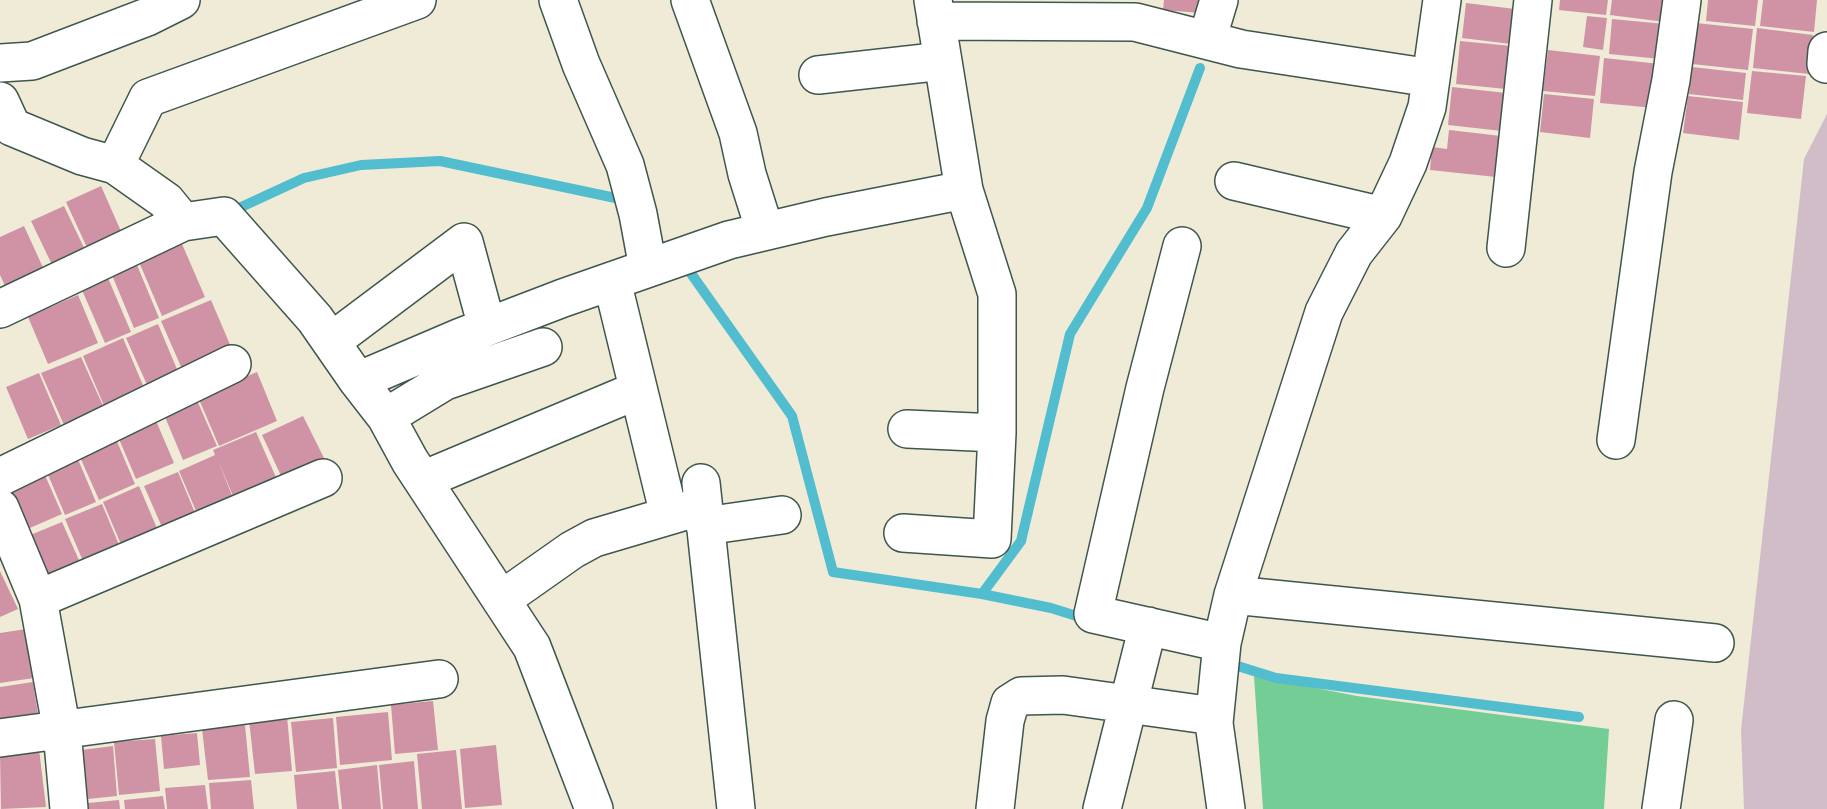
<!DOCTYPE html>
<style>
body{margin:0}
canvas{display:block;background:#efebd7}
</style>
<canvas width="1827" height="809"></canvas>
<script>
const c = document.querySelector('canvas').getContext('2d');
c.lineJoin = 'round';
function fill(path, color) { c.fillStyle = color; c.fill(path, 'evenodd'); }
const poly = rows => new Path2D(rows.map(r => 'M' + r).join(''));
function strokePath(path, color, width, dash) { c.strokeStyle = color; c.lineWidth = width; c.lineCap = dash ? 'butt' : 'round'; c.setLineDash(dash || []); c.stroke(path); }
fill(poly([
 [1827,114,1827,809,1744,809,1741,730,1804,159]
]), '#d1bdc8');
fill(poly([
 [1254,676,1357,696,1609,729,1604,809,1263,809]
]), '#73cd94');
strokePath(poly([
 [239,208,304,178,361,165,440,161,625,200],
 [685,265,792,416,833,572,982,594,1021,541,1070,334,1147,208,1200,68],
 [982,594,1051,608,1086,619],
 [1228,663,1276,678,1579,717]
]), '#52bdce', 10);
fill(poly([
 [1164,0,1202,0,1201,13,1163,10],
 [1560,0,1608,0,1606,15,1559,10],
 [1612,0,1668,0,1665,22,1610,15],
 [1708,0,1758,0,1755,26,1706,21],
 [1763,0,1817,0,1814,32,1760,26],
 [1466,3,1515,9,1511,44,1462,38],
 [1587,16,1607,18,1603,50,1583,47],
 [1612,19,1665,24,1661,59,1609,54],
 [1696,23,1753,29,1748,70,1692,64],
 [1757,28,1813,35,1809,74,1753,68],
 [1460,41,1511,46,1506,89,1456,84],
 [1548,50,1600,56,1595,96,1543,91],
 [1604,58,1660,64,1655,108,1600,103],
 [1692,67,1746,73,1743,100,1689,94],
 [1752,71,1806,76,1801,119,1747,113],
 [1452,87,1506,93,1502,131,1448,125],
 [1544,94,1594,99,1590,138,1540,132],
 [1688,96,1743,102,1739,140,1683,133],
 [1449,130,1501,136,1496,177,1430,170,1432,147,1447,149],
 [101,186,124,238,90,254,66,202],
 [64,206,88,256,55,271,31,221],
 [24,226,46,274,8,292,0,275,0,237],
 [182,244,205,297,162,316,139,262],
 [137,265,159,318,134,328,112,275],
 [108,278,131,332,105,343,82,290],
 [78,295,98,343,48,364,28,317],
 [211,300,234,354,185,376,161,321],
 [158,324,179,374,148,387,126,338],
 [123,338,145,390,105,408,83,356],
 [81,357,104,408,64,425,41,373],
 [257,372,277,421,219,446,198,397],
 [39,373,61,425,28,439,6,387],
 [196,398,217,446,183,460,163,412],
 [154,416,174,463,136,479,116,432],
 [303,416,325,460,283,480,262,435],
 [113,432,135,484,99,500,76,448],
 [256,432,279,484,236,503,217,458,235,503,199,518,179,471,215,455,213,450],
 [77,457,96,502,65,515,46,470],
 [41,466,62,514,23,531,2,483],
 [178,472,198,520,165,534,144,486],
 [139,486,159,533,123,549,103,502],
 [102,504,122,552,86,568,65,519],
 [62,522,83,569,43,586,23,538],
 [0,571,18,609,0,617],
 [26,629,34,678,0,683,0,633],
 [33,682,39,721,0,727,0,687],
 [433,701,438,750,395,754,391,705],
 [388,712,392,760,340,765,336,717],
 [287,716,292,771,255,774,249,720],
 [333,718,337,768,296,772,291,722],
 [245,725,250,777,208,780,202,729],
 [197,733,200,765,164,769,161,736],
 [155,739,160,791,119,795,114,742],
 [496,745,502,805,465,808,460,749],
 [113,746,117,796,78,800,73,751],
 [39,749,46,807,1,809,0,754],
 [456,750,462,809,422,809,417,754],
 [414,761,418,809,383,809,379,765],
 [377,765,381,809,342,809,338,770],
 [335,771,339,809,297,809,294,775],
 [251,780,254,809,211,809,209,783],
 [205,785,208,809,167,809,165,788],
 [163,796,165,809,125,809,124,800],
 [119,800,120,809,78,809,78,804]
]), '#d093a6');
const minor = poly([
 [558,0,581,64,625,165,638,214,648,268],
 [690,0,738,133,747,174,765,231],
 [936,21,1135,22,1241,49,1431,78],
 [1207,40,1219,0],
 [0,63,32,61,147,17,181,0],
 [1826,64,1827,51],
 [818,75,943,61],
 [0,101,12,127,82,156,115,165],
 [1234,181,1383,216],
 [183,222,224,216,315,319,358,381,386,417,410,461,532,647,594,809],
 [1182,246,1145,388,1093,614,1222,643],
 [1506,248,1533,0],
 [612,281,669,515],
 [0,309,183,222,166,201,115,165,148,98,417,0],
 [332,341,464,242,487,327],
 [358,381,461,337,563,298,729,240,826,217,964,190],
 [386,417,445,381,543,347],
 [907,429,997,433],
 [1616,440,1653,172,1671,80,1682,0],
 [0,477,232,364],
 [423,480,638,390],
 [701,483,736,809],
 [0,508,38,599,62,731,69,809],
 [705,526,782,515],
 [903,533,992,539,997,433,997,294,964,190,933,0],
 [1233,595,1715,643],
 [38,599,323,478],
 [501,600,572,550,594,538,692,509],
 [0,738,439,679],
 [995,809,1005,721,1010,703,1021,696,1063,695,1214,716],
 [1102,809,1148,626],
 [1226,809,1214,723,1222,643,1233,595,1324,312,1354,253,1383,216,1408,163,1427,107,1442,0],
 [1661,809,1674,720]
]);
strokePath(minor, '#3e574c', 40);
strokePath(minor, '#fff', 37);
</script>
